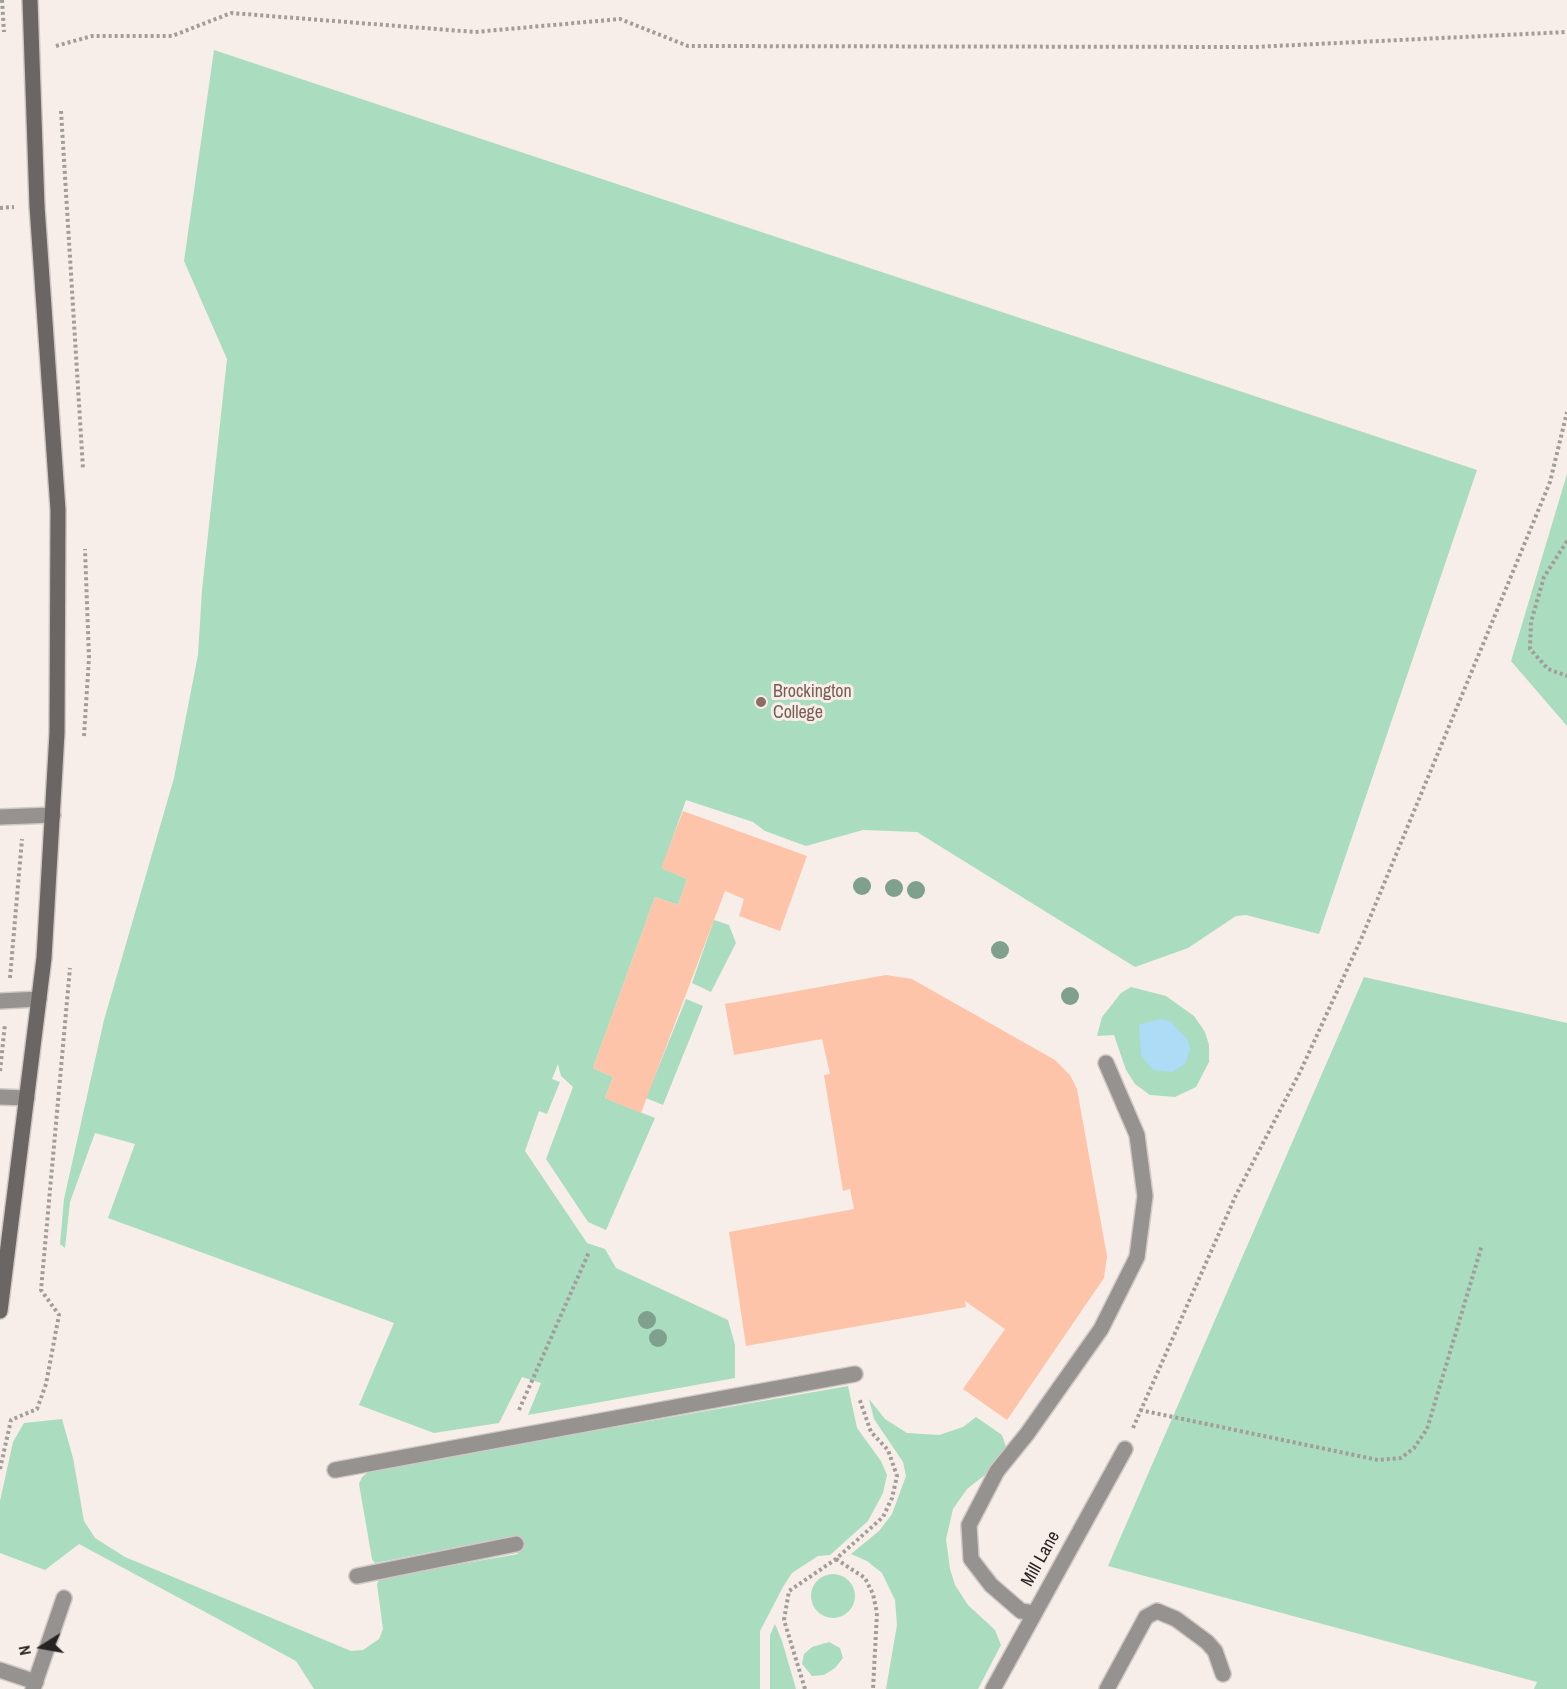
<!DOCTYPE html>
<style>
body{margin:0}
#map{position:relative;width:1567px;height:1689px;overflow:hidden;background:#f7eee9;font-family:"Archivo Narrow",sans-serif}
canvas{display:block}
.north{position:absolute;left:12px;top:1617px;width:60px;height:60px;-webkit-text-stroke:4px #f7eee9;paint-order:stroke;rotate:259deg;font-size:16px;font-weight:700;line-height:24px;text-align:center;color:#262321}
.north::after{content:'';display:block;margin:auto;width:21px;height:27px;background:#262321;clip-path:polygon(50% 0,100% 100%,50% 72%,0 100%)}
</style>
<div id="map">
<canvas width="1567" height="1689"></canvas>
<div class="north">N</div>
</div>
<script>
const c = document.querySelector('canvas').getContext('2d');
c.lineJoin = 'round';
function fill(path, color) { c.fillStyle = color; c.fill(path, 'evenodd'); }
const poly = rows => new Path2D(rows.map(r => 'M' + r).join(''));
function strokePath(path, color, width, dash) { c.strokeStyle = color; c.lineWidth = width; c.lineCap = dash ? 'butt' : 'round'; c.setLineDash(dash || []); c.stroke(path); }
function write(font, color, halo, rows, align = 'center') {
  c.font = font + ' "Archivo Narrow",sans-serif'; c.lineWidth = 6; c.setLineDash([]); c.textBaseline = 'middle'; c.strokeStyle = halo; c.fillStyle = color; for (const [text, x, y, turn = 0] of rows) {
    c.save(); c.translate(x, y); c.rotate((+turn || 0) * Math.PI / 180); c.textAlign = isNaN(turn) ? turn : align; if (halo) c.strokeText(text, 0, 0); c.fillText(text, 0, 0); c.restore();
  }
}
fill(poly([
 [214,50,1477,470,1319,934,1246,915,1236,916,1188,948,1135,967,917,832,863,830,806,846,765,831,753,822,686,800,662,868,687,879,678,905,655,897,593,1068,613,1077,605,1098,655,1118,606,1230,588,1222,546,1159,573,1087,561,1076,558,1064,552,1079,560,1082,547,1114,539,1111,525,1151,587,1243,605,1249,616,1268,728,1320,735,1345,735,1378,528,1415,541,1383,522,1377,499,1423,434,1433,359,1405,394,1323,108,1218,135,1144,95,1133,70,1202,65,1248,60,1244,64,1199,104,1020,174,778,198,655,202,590,227,359,184,261],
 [1567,474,1567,726,1511,661],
 [714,920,729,925,736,943,711,992,692,983],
 [1364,977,1567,1023,1567,1689,1534,1689,1537,1682,1108,1566],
 [1131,987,1166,996,1194,1016,1205,1032,1209,1045,1209,1062,1196,1087,1175,1097,1150,1095,1135,1084,1126,1070,1114,1035,1097,1036,1102,1017,1121,993],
 [686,999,703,1006,663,1105,646,1098],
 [848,1386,857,1428,881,1461,887,1475,883,1493,868,1521,830,1555,818,1556,792,1573,783,1587,760,1631,760,1689,314,1689,296,1661,79,1544,45,1570,0,1553,0,1501,13,1442,24,1423,62,1419,73,1458,84,1521,95,1538,125,1557,351,1651,363,1650,379,1639,383,1629,377,1584,380,1578,518,1554,514,1536,375,1563,372,1559,359,1484,362,1477,371,1470],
 [869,1399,885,1419,907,1433,939,1435,963,1427,976,1417,1002,1435,1009,1456,967,1489,953,1509,946,1539,950,1569,955,1585,968,1605,995,1630,1001,1645,978,1689,886,1689,897,1625,895,1600,882,1573,867,1561,851,1554,879,1531,892,1514,906,1476,903,1462,874,1419],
 '811 1596a22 22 0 1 1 44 0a22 22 0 1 1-44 0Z',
 [775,1624,782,1641,796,1689,770,1689,770,1635],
 [829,1642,840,1648,843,1658,835,1668,824,1675,812,1676,802,1664,804,1654,812,1647]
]), '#aadcbf');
fill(poly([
 [1160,1019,1170,1021,1188,1040,1190,1049,1185,1064,1172,1072,1153,1070,1141,1055,1139,1025]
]), '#aedcf7');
fill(poly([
 [683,811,807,856,780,931,739,916,744,899,725,891,641,1113,605,1098,613,1077,593,1068,655,897,678,905,687,879,661,868],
 [886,975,912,979,1055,1060,1070,1075,1077,1089,1107,1256,1104,1278,1007,1420,963,1389,1005,1329,965,1301,966,1307,746,1346,729,1232,854,1209,850,1189,843,1191,824,1075,830,1074,822,1039,734,1055,725,1004]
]), '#fec4a9');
const service = poly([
 [0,817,53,815],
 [0,1001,39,999],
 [0,1097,27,1098],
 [335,1470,855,1374],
 [357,1576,516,1544],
 [1034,1613,1021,1611,991,1585,971,1559,969,1525,997,1471,1027,1434,1101,1329,1137,1257,1145,1196,1137,1135,1106,1063],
 [1107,1689,1146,1617,1157,1611,1176,1619,1207,1642,1215,1651,1223,1674]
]);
const minor = poly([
 [0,1670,36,1682],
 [33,1689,64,1598],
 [993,1689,1125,1449]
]);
const secondary = poly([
 [0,1311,44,958,57,733,58,510,37,206,30,0]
]);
strokePath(service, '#d1c9c5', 18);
strokePath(minor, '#d1c9c5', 18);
strokePath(secondary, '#d1c9c5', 18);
strokePath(poly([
 [2,0,4,32],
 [56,46,92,36,172,36,231,13,475,32,620,19,688,46,1254,47,1567,32],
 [61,111,83,469],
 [0,208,14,207],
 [1567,541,1544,577,1531,622,1530,649,1548,669,1567,676],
 [84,736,89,658,85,549],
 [10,978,22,839],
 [0,1071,5,1024],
 [519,1410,589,1252],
 [1140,1410,1378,1460,1401,1458,1414,1448,1427,1429,1482,1245],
 [1133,1428,1236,1195,1301,1070,1362,937,1550,482,1567,412],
 [0,1469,11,1420,37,1409,46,1384,59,1315,41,1290,70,968],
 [836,1559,865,1578,873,1594,877,1613,873,1689],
 [805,1689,784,1620,789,1591,836,1559,883,1517,892,1498,897,1476,888,1450,871,1432,859,1398]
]), '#a39d99', 4, [3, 3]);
strokePath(service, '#969290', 15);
strokePath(minor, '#969290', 15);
strokePath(secondary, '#6b6663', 15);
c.fillStyle = '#7fa08d';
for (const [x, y] of [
 [862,886],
 [894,888],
 [916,890],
 [1000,950],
 [1070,996],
 [647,1320],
 [658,1338]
]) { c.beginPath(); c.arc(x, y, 9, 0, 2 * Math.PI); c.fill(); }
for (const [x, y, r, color] of [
 [761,702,6,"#8d6e63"]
]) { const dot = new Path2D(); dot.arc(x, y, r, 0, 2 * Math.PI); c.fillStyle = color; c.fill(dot); strokePath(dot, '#f7eee9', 2); }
write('18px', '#785e54', '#f7eee9', [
 ["Brockington",773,692],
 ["College",773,713]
], 'left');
write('18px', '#262321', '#f7eee9', [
 ["Mill Lane",1041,1559,-61]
]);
</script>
